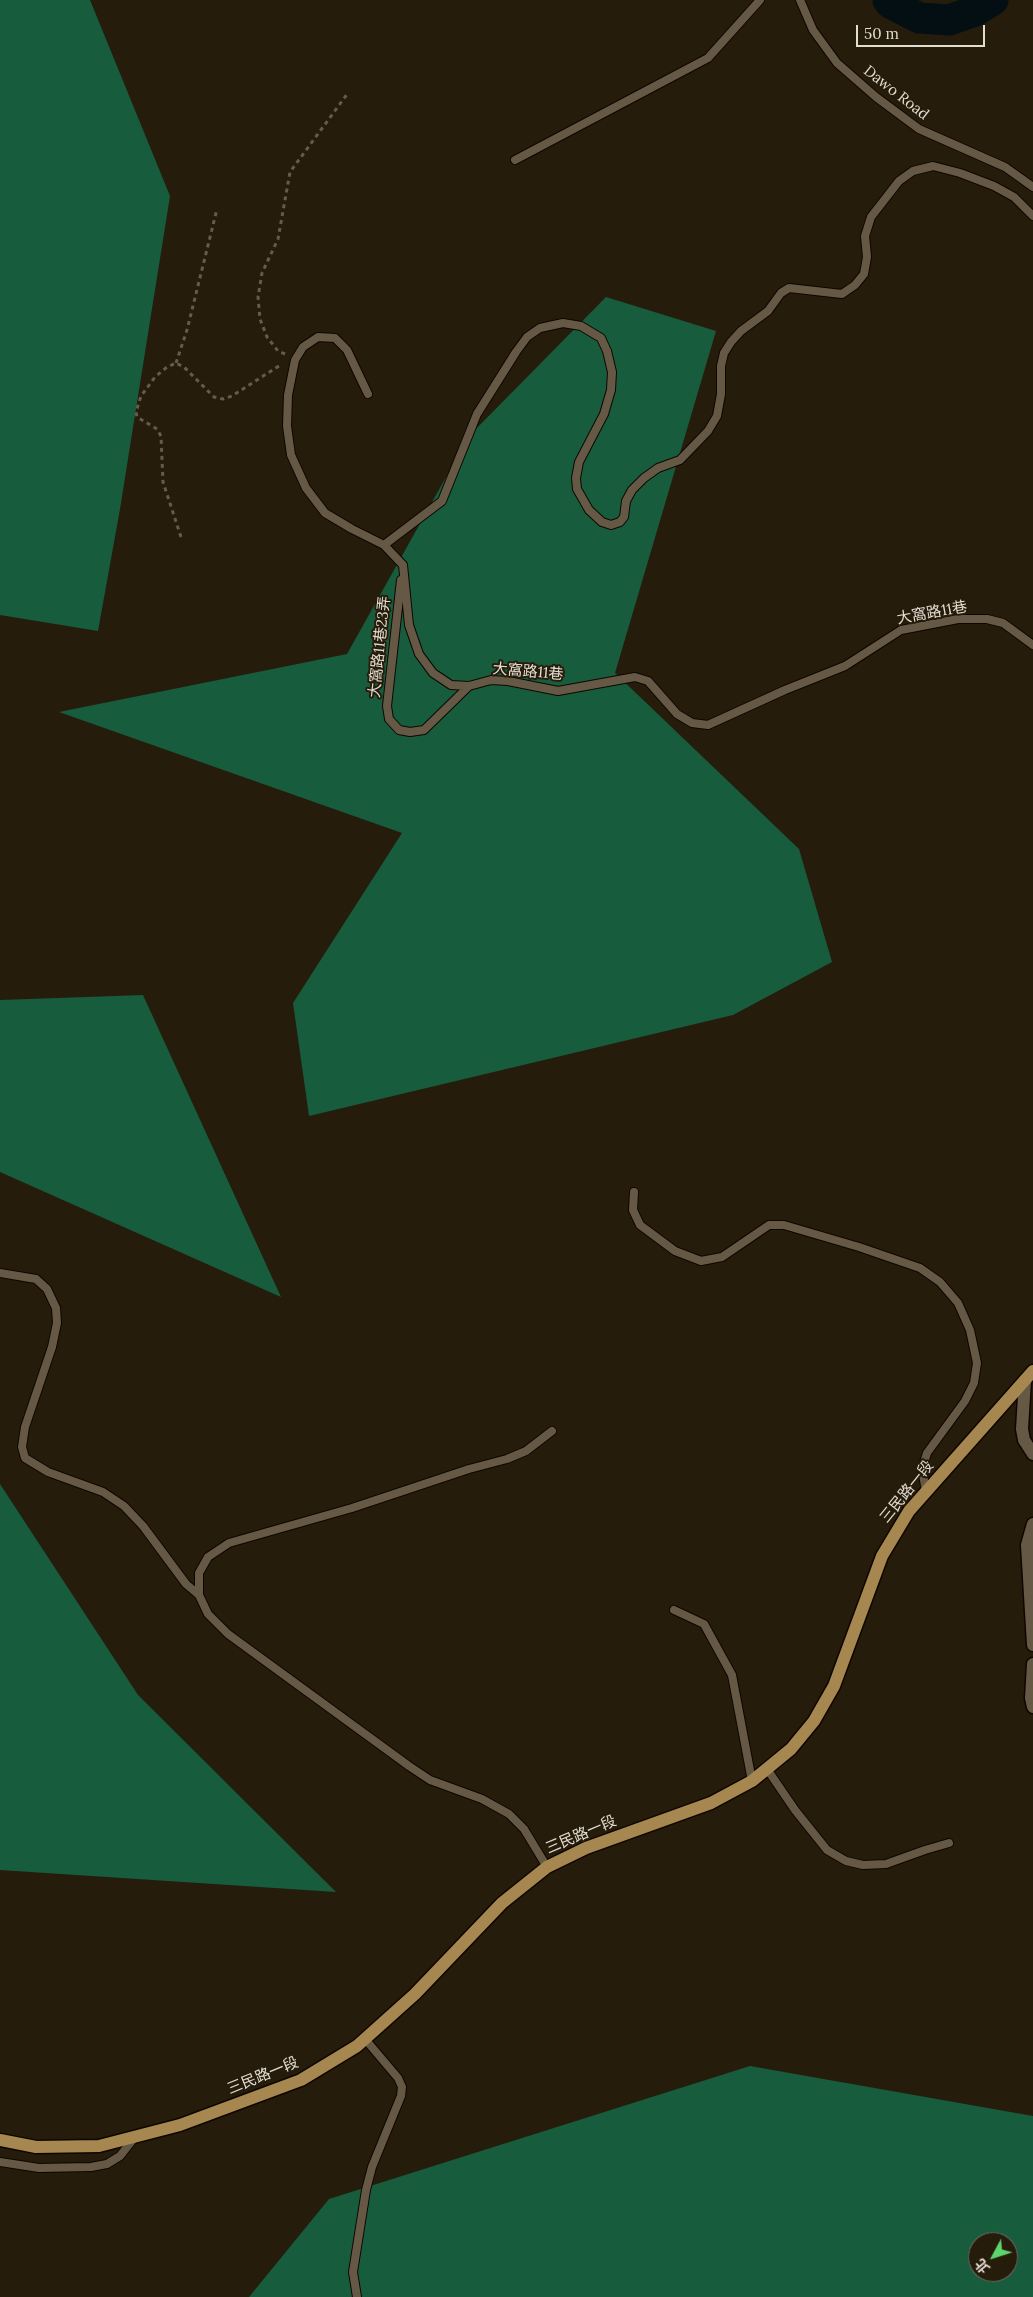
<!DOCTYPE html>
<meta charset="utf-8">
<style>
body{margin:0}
#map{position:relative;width:1033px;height:2297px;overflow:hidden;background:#261c0b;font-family:Lora,"Noto Sans TC",serif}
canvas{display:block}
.north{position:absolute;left:968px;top:2232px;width:50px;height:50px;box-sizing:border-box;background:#261c0b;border:1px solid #72695a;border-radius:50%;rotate:230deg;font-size:14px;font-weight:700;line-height:20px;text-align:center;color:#e3dcd1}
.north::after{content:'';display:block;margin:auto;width:18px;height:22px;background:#5dd56d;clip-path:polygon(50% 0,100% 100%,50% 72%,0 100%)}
.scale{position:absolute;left:856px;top:25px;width:129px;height:22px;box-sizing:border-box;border:2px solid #e3dcd1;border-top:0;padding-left:6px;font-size:15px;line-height:18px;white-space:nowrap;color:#e3dcd1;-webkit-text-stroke:4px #261c0b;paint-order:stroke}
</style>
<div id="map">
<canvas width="1033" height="2297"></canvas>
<div class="north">北</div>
<div class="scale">50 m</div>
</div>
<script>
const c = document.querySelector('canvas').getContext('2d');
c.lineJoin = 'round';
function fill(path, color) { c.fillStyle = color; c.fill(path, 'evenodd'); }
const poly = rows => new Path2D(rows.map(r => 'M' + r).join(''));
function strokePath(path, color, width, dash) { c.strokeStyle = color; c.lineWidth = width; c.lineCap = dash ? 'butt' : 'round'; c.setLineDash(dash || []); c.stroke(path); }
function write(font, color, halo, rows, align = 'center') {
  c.font = font + ' Lora,"Noto Sans TC",serif'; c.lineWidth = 4; c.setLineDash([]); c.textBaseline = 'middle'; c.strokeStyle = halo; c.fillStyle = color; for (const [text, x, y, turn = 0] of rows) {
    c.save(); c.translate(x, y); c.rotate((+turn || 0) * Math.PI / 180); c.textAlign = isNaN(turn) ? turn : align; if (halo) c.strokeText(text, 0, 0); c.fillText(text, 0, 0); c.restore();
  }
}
fill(poly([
 [0,0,90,0,170,196,120,509,98,631,0,615],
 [606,297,716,331,615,673,799,849,832,962,733,1015,309,1116,293,1003,402,833,59,712,347,654,469,436],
 [143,995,281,1297,0,1172,0,1000],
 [0,1484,138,1695,336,1892,0,1870],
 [750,2066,1033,2116,1033,2297,249,2297,329,2199],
 [978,2242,1008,2242,1008,2272,978,2272]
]), '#175c3d');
strokePath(poly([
 [888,0,890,3,919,18,949,20,975,11,993,0]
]), '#040f14', 31);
const service = poly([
 [800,0,813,30,837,63,876,97,919,129,1005,167,1033,187],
 [515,160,708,58,760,0],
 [368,394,347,350,335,338,318,337,303,347,295,360,288,395,287,426,291,455,306,488,325,513,352,529,384,545,403,565,409,625,419,654,433,673,451,685,469,686,491,680,508,681,558,691,635,677,648,681,677,714,692,723,708,725,785,690,845,666,901,630,958,619,987,619,1003,623,1033,645],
 [384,545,442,501,477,414,516,352,527,337,540,328,563,323,581,326,601,338,607,351,612,372,611,390,604,414,579,462,576,478,577,489,589,510,602,522,611,525,620,522,624,517,626,501,632,490,644,478,658,468,680,460,708,431,717,416,721,394,721,366,724,353,731,342,741,331,768,311,781,293,789,288,842,294,855,285,864,274,867,257,865,236,871,217,899,181,913,171,933,166,960,173,994,186,1014,197,1033,216],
 [401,580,387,706,389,719,399,730,410,732,424,730,469,686],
 [634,1192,633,1210,640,1225,675,1251,701,1261,722,1257,769,1225,784,1225,859,1247,920,1268,940,1282,958,1303,970,1330,977,1363,974,1383,965,1401,927,1453,922,1469,926,1491],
 [0,1273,36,1279,47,1289,56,1308,57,1323,52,1347,25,1427,22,1447,25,1458,48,1472,103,1492,124,1506,143,1526,186,1584,199,1595],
 [674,1610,704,1624,732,1675,752,1781],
 [767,1769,795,1810,827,1850,846,1861,863,1865,886,1864,925,1850,949,1843],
 [547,1867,524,1829,509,1814,482,1799,430,1780,409,1766,228,1634,208,1614,199,1595,199,1573,208,1557,229,1543,352,1508,469,1469,507,1459,526,1451,552,1431],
 [0,2162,39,2168,91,2167,107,2164,120,2156,135,2137],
 [357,2297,353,2272,366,2190,372,2167,401,2096,402,2087,398,2078,365,2039]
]);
const minor = poly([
 [1025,1380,1022,1429,1024,1440,1033,1454],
 [1033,1524,1027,1545,1033,1645],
 [1033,1664,1031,1698,1033,1707]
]);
const primary = poly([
 [0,2140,36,2147,99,2146,180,2125,301,2080,357,2046,415,1994,502,1903,547,1867,586,1848,711,1803,752,1781,791,1749,814,1721,834,1686,882,1556,909,1511,1033,1371]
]);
strokePath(service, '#0f0600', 10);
strokePath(minor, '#0f0600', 15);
strokePath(primary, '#0f0600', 15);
strokePath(poly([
 [285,354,278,351,267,337,260,319,258,297,262,273,278,239,290,172,348,93],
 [176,363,187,330,217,209],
 [181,537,163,482,161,436,157,429,137,417,136,412,141,396,155,377,167,367,176,363,184,367,214,397,223,399,232,396,282,364]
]), '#655c4d', 3, [4, 4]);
strokePath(service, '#655946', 8);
strokePath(minor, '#655946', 12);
strokePath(primary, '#a78750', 12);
write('15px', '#e3dcd1', '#261c0b', [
 ["Dawo Road",896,93,38],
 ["大窩路11巷",932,613,-10],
 ["大窩路11巷23弄",380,647,-84],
 ["大窩路11巷",528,672,5],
 ["三民路一段",907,1492,-51],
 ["三民路一段",581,1835,-23],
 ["三民路一段",263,2076,-22]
]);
</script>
